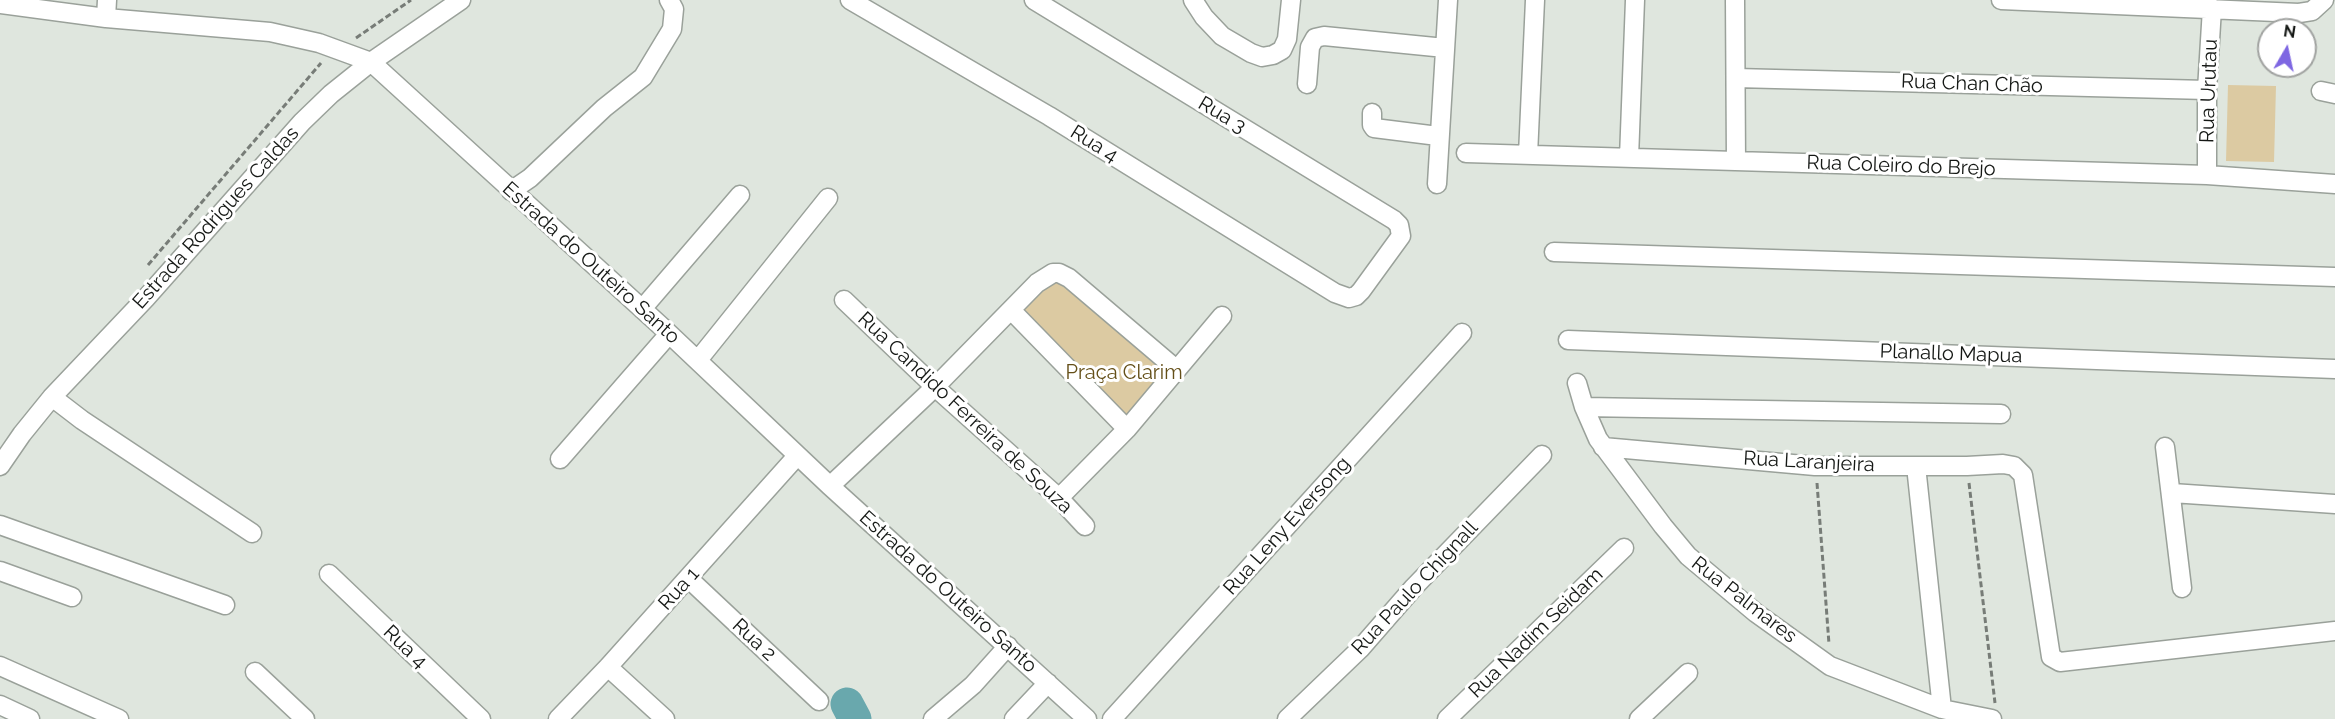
<!DOCTYPE html>
<meta charset="utf-8">
<style>
body{margin:0}
#map{position:relative;width:2335px;height:719px;overflow:hidden;background:#dfe6de;font-family:Raleway,sans-serif}
canvas{display:block}
.north{position:absolute;left:2257px;top:18px;width:60px;height:60px;box-sizing:border-box;background:#fff;border:2px solid #a1a3a1;border-radius:50%;rotate:9deg;font-size:16px;font-weight:700;line-height:24px;text-align:center;color:#151815}
.north::after{content:'';display:block;margin:auto;width:21px;height:27px;background:#7e67e2;clip-path:polygon(50% 0,100% 100%,50% 72%,0 100%)}
</style>
<div id="map">
<canvas width="2335" height="719"></canvas>
<div class="north">N</div>
</div>
<script>
const c = document.querySelector('canvas').getContext('2d');
c.lineJoin = 'round';
function fill(path, color) { c.fillStyle = color; c.fill(path, 'evenodd'); }
const poly = rows => new Path2D(rows.map(r => 'M' + r).join(''));
function strokePath(path, color, width, dash) { c.strokeStyle = color; c.lineWidth = width; c.lineCap = dash ? 'butt' : 'round'; c.setLineDash(dash || []); c.stroke(path); }
function write(font, color, halo, rows, align = 'center') {
  c.font = font + ' Raleway,sans-serif'; c.lineWidth = 6; c.setLineDash([]); c.textBaseline = 'middle'; c.strokeStyle = halo; c.fillStyle = color; for (const [text, x, y, turn = 0] of rows) {
    c.save(); c.translate(x, y); c.rotate((+turn || 0) * Math.PI / 180); c.textAlign = isNaN(turn) ? turn : align; if (halo) c.strokeText(text, 0, 0); c.fillText(text, 0, 0); c.restore();
  }
}
fill(poly([
 [2228,85,2276,86,2274,162,2226,161],
 [1053,273,1176,369,1127,429,1011,310]
]), '#dccaa2');
strokePath(poly([
 [847,704,855,719]
]), '#69a8ad', 33);
const minor = poly([
 [850,0,1049,116,1335,293,1349,298,1356,296,1361,291,1401,236,1399,225,1394,220,1034,0],
 [1193,0,1204,17,1222,36,1251,53,1262,57,1273,55,1282,50,1287,39,1291,0],
 [1735,0,1736,161],
 [2001,0,2299,13,2312,11,2324,0],
 [0,4,106,18,270,32,319,43,371,62,662,327,830,486,1087,719],
 [106,18,107,0],
 [1736,78,2207,90],
 [1307,84,1310,47,1315,38,1324,36,1445,48],
 [2321,91,2335,94],
 [1372,113,1372,125,1374,128,1438,136],
 [1466,153,2207,175,2335,184],
 [1528,155,1535,0],
 [1629,158,1635,0],
 [2207,175,2207,90,2212,8],
 [1437,184,1448,0],
 [511,191,530,178,604,108,643,77,672,29,674,9,669,0],
 [1554,252,2335,277],
 [844,300,935,387,1059,498,1085,526],
 [642,309,740,195],
 [1011,310,1127,429],
 [1568,340,2335,369],
 [698,360,828,198],
 [1577,383,1584,407,1598,439,1663,526,1688,556,1756,613,1830,666,1942,709,1992,719],
 [52,397,82,420,252,533],
 [1584,407,2001,414],
 [1603,447,1815,466,1967,466,2003,464,2014,466,2023,475,2051,657,2060,662,2335,631],
 [2165,447,2182,588],
 [560,459,669,334],
 [0,466,22,434,52,397,146,298,302,122,331,94,371,62,461,0],
 [1916,466,1942,709],
 [830,486,935,387,1037,283,1053,273,1059,273,1069,278,1176,369],
 [2172,493,2335,504],
 [1059,498,1127,429,1222,316],
 [0,525,225,605],
 [0,571,72,597],
 [329,574,481,719],
 [688,578,819,701],
 [0,666,119,719],
 [608,667,665,719],
 [255,672,305,719],
 [0,705,30,719],
 [558,719,608,667,797,456],
 [933,719,973,685,1008,646],
 [1014,719,1048,683],
 [1112,719,1462,333],
 [1287,719,1360,649,1414,587,1542,455],
 [1447,719,1624,548],
 [1639,719,1688,673]
]);
strokePath(minor, '#9aa19a', 21);
strokePath(poly([
 [356,38,411,0],
 [148,265,321,63],
 [1817,483,1829,644],
 [1969,483,1995,703]
]), '#777c77', 3, [6, 3]);
strokePath(minor, '#fff', 18);
write('20px', '#151815', '#fff', [
 ["Rua Chan Chão",1972,84,2],
 ["Rua Urutau",2209,91,-88],
 ["Rua 3",1222,115,31],
 ["Rua 4",1094,144,32],
 ["Rua Coleiro do Brejo",1901,166,2],
 ["Estrada Rodrigues Caldas",216,218,-48],
 ["Estrada do Outeiro Santo",591,263,42],
 ["Planallo Mapua",1951,354,2],
 ["Rua Candido Ferreira de Souza",965,413,43],
 ["Rua Laranjeira",1809,462,3],
 ["Rua Leny Eversong",1287,526,-48],
 ["Rua Paulo Chignall",1415,588,-47],
 ["Rua 1",679,589,-48],
 ["Estrada do Outeiro Santo",948,592,42],
 ["Rua Palmares",1744,600,38],
 ["Rua Nadim Seidam",1536,633,-44],
 ["Rua 2",754,640,43],
 ["Rua 4",405,647,44]
]);
write('20px', '#644f18', '#fff', [
 ["Praça Clarim",1124,373]
]);
</script>
